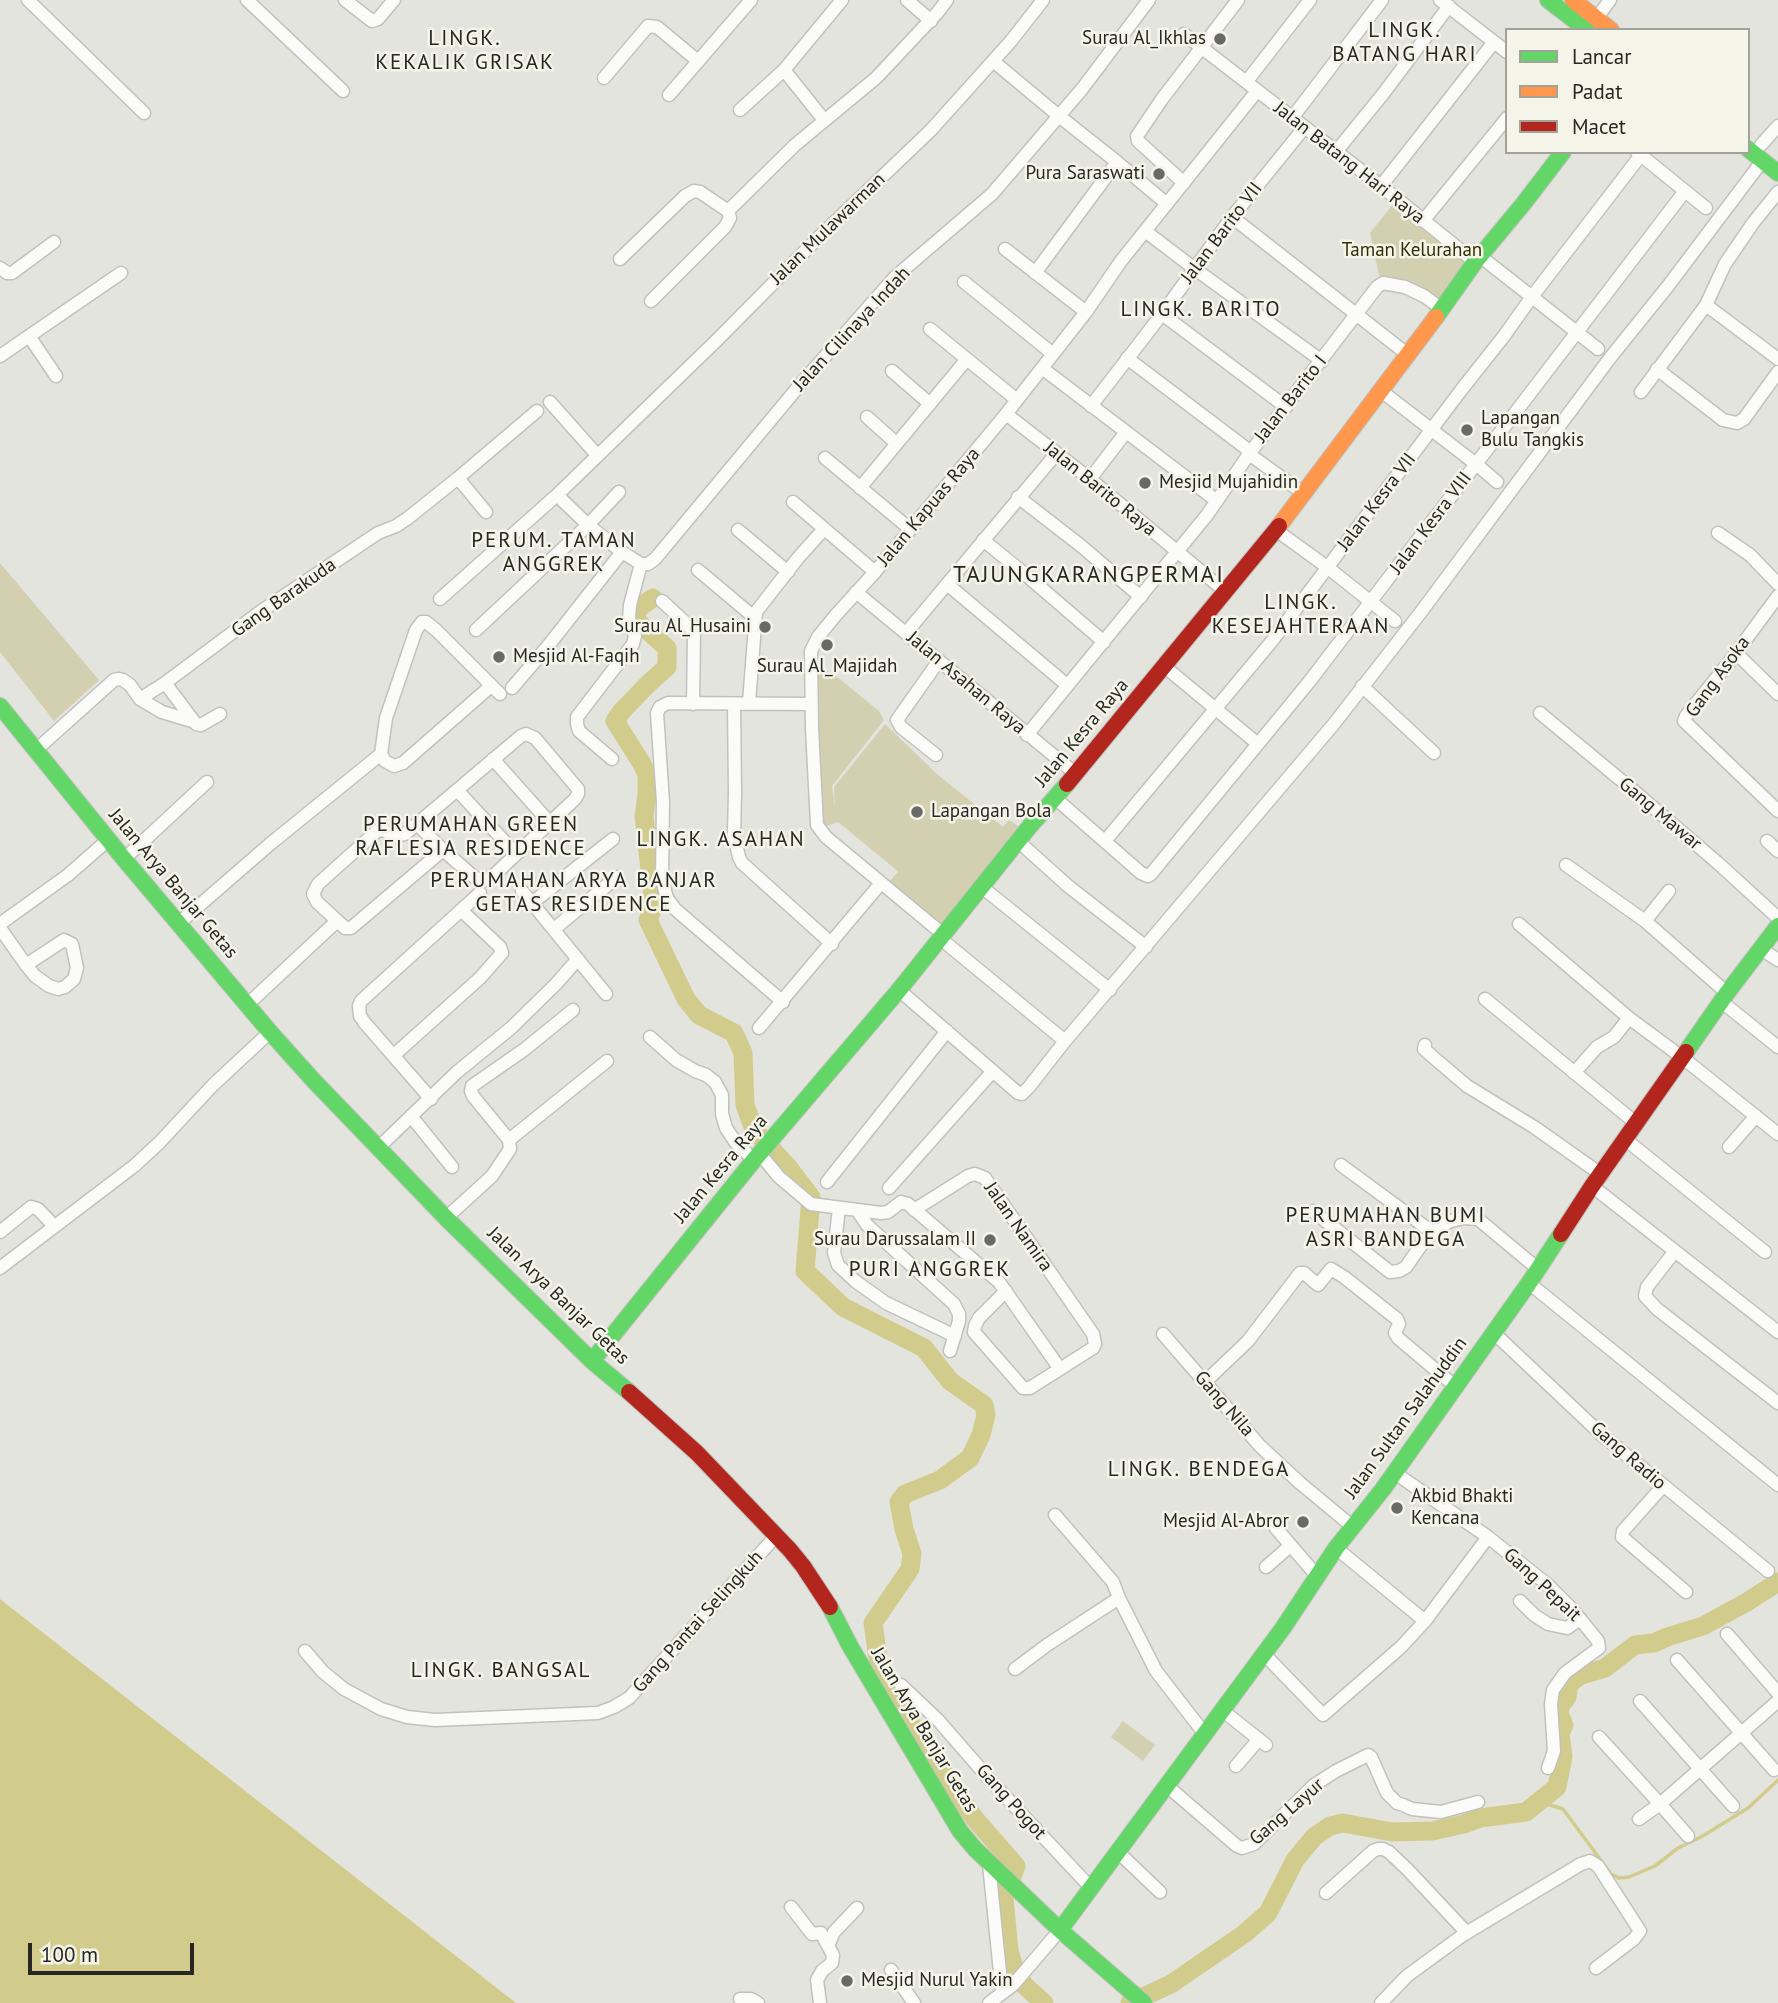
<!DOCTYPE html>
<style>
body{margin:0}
#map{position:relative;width:1778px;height:2003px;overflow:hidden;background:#e4e4df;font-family:"PT Sans",sans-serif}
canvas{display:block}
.legend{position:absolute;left:1505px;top:28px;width:245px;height:126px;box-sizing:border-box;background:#f5f4e9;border:2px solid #a3a29a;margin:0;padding:9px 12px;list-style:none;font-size:21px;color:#272723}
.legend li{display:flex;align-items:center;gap:14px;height:35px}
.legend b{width:35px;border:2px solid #a3a29a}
.scale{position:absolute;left:28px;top:1943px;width:166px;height:32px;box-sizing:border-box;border:4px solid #272723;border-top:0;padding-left:9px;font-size:21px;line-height:24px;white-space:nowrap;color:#272723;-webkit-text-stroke:5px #f5f4e9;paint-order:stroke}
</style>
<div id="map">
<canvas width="1778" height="2003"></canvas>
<ul class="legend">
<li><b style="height:9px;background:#63d668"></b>Lancar</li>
<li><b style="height:9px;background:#ff974d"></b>Padat</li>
<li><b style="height:9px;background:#b3261e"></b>Macet</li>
</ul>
<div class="scale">100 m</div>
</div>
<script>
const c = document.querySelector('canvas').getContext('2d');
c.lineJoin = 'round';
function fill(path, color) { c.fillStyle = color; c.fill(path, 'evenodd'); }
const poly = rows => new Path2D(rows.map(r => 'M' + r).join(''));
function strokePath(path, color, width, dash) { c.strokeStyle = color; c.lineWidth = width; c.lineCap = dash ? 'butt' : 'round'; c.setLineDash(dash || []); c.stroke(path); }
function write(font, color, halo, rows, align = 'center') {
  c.font = font + ' "PT Sans",sans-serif'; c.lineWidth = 5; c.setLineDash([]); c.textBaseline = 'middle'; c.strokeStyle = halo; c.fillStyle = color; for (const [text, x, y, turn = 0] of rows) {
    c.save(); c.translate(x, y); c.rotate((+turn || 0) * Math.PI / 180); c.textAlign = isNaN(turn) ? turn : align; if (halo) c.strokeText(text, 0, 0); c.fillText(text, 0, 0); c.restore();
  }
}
fill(poly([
 [1402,193,1481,258,1439,307,1390,284,1379,275,1370,233],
 [0,563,99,680,54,721,0,652],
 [814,661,841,680,879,711,884,720,832,786,835,807,834,787,885,724,938,775,1003,827,1009,820,1021,828,940,932,885,886,898,872,894,868,838,822,819,829],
 [1123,1721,1155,1745,1143,1761,1111,1737]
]), '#d2d0b0');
fill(poly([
 [0,1599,516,2003,0,2003]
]), '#d2cc8c');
strokePath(poly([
 [1540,1802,1563,1809,1611,1874,1619,1878,1629,1877,1655,1866,1678,1848,1701,1837,1748,1808,1778,1780]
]), '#d2cc8c', 3.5);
strokePath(poly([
 [653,598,641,606,635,615,639,623,667,648,667,667,648,684,621,712,615,721,642,764,647,775,647,795,644,816,654,905,648,920,686,999,699,1015,734,1033,743,1053,745,1105,754,1130,788,1167,811,1197,805,1271,843,1307,924,1348,950,1381,984,1405,986,1415,981,1435,970,1458,940,1480,905,1494,899,1502,904,1529,912,1554,910,1569,873,1623,881,1680,975,1819,1016,1866,1004,1898,1009,1951,1014,1968,1024,1985,1044,2003],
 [1130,2003,1171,1984,1244,1934,1268,1913,1295,1860,1314,1837,1330,1826,1343,1823,1392,1832,1432,1831,1464,1824,1480,1818,1526,1812,1557,1787,1563,1757,1560,1733,1564,1725,1560,1716,1559,1708,1567,1697,1569,1684,1579,1676,1605,1668,1635,1645,1654,1643,1667,1637,1703,1626,1747,1602,1778,1582]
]), '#d2cc8c', 19);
const street = poly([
 [28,0,144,113],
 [247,0,343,91],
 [345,0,372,21,378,19,394,0],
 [907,0,931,21],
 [1440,0,1507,52],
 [1596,19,1610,0],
 [1184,34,1381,186,1475,262],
 [993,61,1059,116,1117,162],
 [784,70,824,120],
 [604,78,648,26,657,27,698,61],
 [1247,81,1310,0],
 [669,95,751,0],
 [740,110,784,70,842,0],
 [1292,118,1382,0],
 [1761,145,1778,126],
 [1637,152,1706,208],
 [1335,153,1383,94,1449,6],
 [1184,183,1138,141,1137,136,1162,99,1238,0],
 [1381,186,1494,42],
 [728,211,795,145,876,78,938,12,947,0],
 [1232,217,1407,354],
 [1423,221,1507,118],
 [1145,231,1195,269,1322,361],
 [1005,249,1086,312],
 [1480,256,1598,349],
 [620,259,685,196,694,191,700,192,728,211,730,218,725,227,651,301],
 [0,268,7,273,12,273,54,242],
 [1035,273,1117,162,1167,204],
 [964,282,1053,354],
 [1706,305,1778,359],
 [1162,314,1286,407],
 [930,329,1017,400],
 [29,336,56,376],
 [0,356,121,273],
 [1127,358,1251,452],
 [1042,368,1217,501],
 [1657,369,1723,420,1737,423,1744,419,1778,372],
 [892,371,930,404],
 [1380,390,1476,464,1497,482],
 [1641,392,1706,305,1725,264,1753,223,1778,192],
 [550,402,597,455],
 [1091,406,1162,314,1232,217,1304,128],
 [1006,414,1090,479,1226,592],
 [867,417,896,443],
 [1249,454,1303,493],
 [825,458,910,529],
 [458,478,486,512],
 [1090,479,1126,432],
 [860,488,967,359],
 [557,495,588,525,622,552,641,564],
 [1018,497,1080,545,1141,597],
 [793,502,875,572],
 [738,530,788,572],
 [1276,530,1327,567,1395,621],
 [1718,533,1750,555,1778,584],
 [983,540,1026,575,1104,642],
 [641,564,648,564,655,559,799,386,895,277,992,194,1082,89,1149,0],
 [698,570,755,618],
 [947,584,1067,685],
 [856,592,1076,774],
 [1778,596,1730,661,1686,716,1684,721,1778,811],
 [440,599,557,495,717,340,816,240,931,130,1011,41,1043,0],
 [662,601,690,627,694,635,693,704],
 [476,630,588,525,619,492],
 [906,633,1056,454],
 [1736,653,1778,694],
 [1165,667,1258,744],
 [165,683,196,724,201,725,220,714],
 [491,686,403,763,394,766,385,761,381,754,386,718,416,630,422,622,426,622,436,630,500,694],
 [1362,686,1434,753],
 [512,688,548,646,622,552],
 [140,699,162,712,192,721],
 [749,703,756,612,798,558,824,529],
 [734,704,735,792,734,835,739,857,742,863,832,944],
 [1540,713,1634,791,1719,864,1778,918],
 [1027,735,1207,515,1249,454,1377,287,1383,283,1405,287,1424,296,1442,309],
 [36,750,114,680,119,679,123,680,130,685,140,699,165,683,260,612,378,533,396,526,408,518,458,478,537,411],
 [936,755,901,727,897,720,938,662],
 [493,759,550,823],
 [612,759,579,731,577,724,577,717,633,644,635,636,629,619,630,605,641,564],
 [457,790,516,854],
 [1055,798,1141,873,1148,876,1151,874,1309,682,1685,191],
 [418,825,443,850,474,877,483,881,493,876,575,799,578,794,578,789,535,738,526,734,521,736,405,834,396,836,383,830,377,831,318,884,313,894,317,902,345,928,351,928,443,850],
 [1018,841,1068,886,1146,947],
 [1105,841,1272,641,1462,389,1504,336,1531,298,1641,155],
 [1767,841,1778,851],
 [124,859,207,782],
 [1566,865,1645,921,1727,993],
 [983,888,1110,990],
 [522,891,532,903],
 [1645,921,1669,891],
 [179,923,270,844,381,754],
 [0,924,68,875,108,840],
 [1519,924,1629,1018,1683,1058,1778,1134],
 [0,928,26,965,35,976,49,986,58,989,65,987,74,979,77,968,72,944,64,940,26,965],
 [554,929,617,877],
 [944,935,826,837,817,825,812,728,811,651,818,637,835,616,875,572,1006,414,1086,312,1121,261,1257,91],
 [941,939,1065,1041,1333,725,1421,612,1610,358,1668,286,1763,160],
 [1761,949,1778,960],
 [899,990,1018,1093,1022,1094,1029,1087,1065,1041],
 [606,994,532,903,613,839],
 [1485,999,1637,1124],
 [783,1002,675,909,667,898,662,880,663,802,657,713,660,707,668,703,811,704],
 [1722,1002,1778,1047],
 [247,1005,337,921],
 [759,1028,881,883],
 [650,1037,676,1060,695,1071,706,1075,715,1082,722,1095,722,1114,726,1128,736,1143,754,1160],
 [1425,1045,1424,1049,1433,1057,1467,1086,1534,1127,1602,1175],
 [394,1055,480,978,502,953,500,947,461,910],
 [1574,1073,1597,1047,1614,1037,1629,1018],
 [431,1099,364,1022,360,1016,359,1006,361,1001,480,893],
 [411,1116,452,1167],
 [1625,1139,1765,1252],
 [509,1140,607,1061],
 [1729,1147,1756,1116],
 [378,1148,457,1072,511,1028,556,984,577,960],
 [760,1154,779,1177,811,1204,881,1213,888,1212,901,1202,908,1204,999,1282,1060,1369],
 [1341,1165,1432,1232],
 [827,1182,947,1031],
 [1592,1186,1778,1332],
 [889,1188,993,1071],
 [839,1208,834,1253,838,1265,855,1281,886,1303,955,1336],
 [857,1210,867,1225,954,1304,959,1314,959,1321,950,1351],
 [914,1210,968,1176,975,1174,985,1178,1093,1334,1095,1344,1093,1348,1030,1388,1023,1388,974,1332,975,1326,979,1318,1006,1291],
 [1313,1211,1390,1272,1399,1271,1406,1267,1424,1241,1439,1227,1451,1221,1464,1218,1478,1219,1538,1269],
 [446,1218,492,1176,510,1149,509,1140,473,1096,471,1091,472,1086,525,1049,573,1010],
 [0,1232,31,1207,38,1209,54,1226],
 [1675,1251,1647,1287,1645,1296,1657,1309,1778,1403],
 [0,1268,134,1166,159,1143,213,1085,270,1032],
 [1529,1283,1778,1485],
 [1494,1333,1602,1435,1768,1571],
 [1163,1334,1260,1446,1300,1483,1353,1527],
 [1205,1382,1248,1341,1300,1273,1304,1273,1318,1285,1331,1269,1344,1277,1397,1319,1399,1324,1395,1333,1398,1338,1456,1387],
 [1395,1473,1488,1537,1548,1585,1572,1609,1598,1641,1599,1648,1565,1673,1553,1690,1551,1704,1554,1751,1548,1768],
 [1663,1486,1623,1531,1622,1537,1686,1592],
 [1055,1515,1113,1582,1119,1598,1156,1671,1204,1733],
 [1275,1527,1317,1576],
 [1336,1548,1425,1621],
 [1266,1567,1290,1546],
 [1520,1601,1534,1615,1548,1624,1567,1628,1580,1619],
 [1727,1634,1778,1693],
 [305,1651,323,1672,344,1689,381,1709,407,1717,435,1720,598,1713,614,1707,629,1698,776,1536],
 [1263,1653,1323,1715,1401,1647,1425,1621,1488,1537],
 [1677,1660,1774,1770],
 [1015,1669,1047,1645,1119,1598],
 [901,1685,938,1720,991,1781,1092,1889],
 [1640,1701,1733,1806],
 [1222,1710,1266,1745],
 [1599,1737,1660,1804,1778,1701],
 [1236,1766,1259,1739],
 [1166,1785,1237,1846,1242,1848,1254,1844,1314,1785,1336,1771,1368,1755,1371,1757,1387,1793,1397,1803,1403,1805,1412,1809,1441,1812,1478,1802],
 [1639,1819,1660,1804,1688,1836],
 [1118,1852,1160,1892],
 [989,1864,1002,1992],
 [1326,1893,1373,1851,1378,1849,1383,1849,1389,1852,1407,1869,1467,1933],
 [791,1907,812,1934,821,1933,833,1955,832,1963,822,1971,817,1980,820,2003],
 [828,1946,834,1932,857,1908],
 [891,1970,914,2003],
 [740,1999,751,1999,758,2003],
 [989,2003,1013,1985,1060,1930],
 [1381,2003,1407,1976,1463,1935,1581,1864,1590,1861,1598,1866,1640,1931,1634,1939,1596,1968]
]);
const fast = poly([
 [1548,0,1587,30],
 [1748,149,1778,173],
 [1436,317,1475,262,1524,203,1563,152],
 [0,706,124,859,270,1032,314,1081,446,1218,592,1361,629,1392],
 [1686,1052,1727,993,1778,926],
 [592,1361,754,1160,899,990,1030,826,1067,784],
 [830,1607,850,1646,960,1831,975,1849,1060,1930,1144,2003],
 [1060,1930,1283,1628,1336,1548,1383,1489,1529,1283,1561,1234]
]);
const slow = poly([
 [1573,0,1611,30],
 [1279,526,1436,317]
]);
const jam = poly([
 [1067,784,1279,526],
 [1561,1234,1592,1186,1686,1052],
 [629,1392,697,1453,790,1550,803,1566,830,1607]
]);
strokePath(street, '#c1c1bd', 15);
strokePath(fast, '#c1c1bd', 18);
strokePath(slow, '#c1c1bd', 18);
strokePath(jam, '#c1c1bd', 18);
strokePath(street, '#fbfbfa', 12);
strokePath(fast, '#63d668', 16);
strokePath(slow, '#ff974d', 16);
strokePath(jam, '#b3261e', 16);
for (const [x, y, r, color] of [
 [1220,39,7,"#696965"],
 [1159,174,7,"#696965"],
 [1467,430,7,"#696965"],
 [1145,483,7,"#696965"],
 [765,627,7,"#696965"],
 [827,645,7,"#696965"],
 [499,657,7,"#696965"],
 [917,812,7,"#696965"],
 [990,1240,7,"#696965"],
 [1397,1508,7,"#696965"],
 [1303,1522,7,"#696965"],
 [847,1981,7,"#696965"]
]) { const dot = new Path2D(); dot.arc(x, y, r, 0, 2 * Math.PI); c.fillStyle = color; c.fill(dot); strokePath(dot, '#f5f4e9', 2.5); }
write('19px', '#272723', '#f5f4e9', [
 ["Surau Al_Ikhlas",1206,39,"right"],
 ["Pura Saraswati",1145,174,"right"],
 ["Lapangan",1481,419],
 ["Bulu Tangkis",1481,441],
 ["Mesjid Mujahidin",1159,483],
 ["Surau Al_Husaini",751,627,"right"],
 ["Mesjid Al-Faqih",513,657],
 ["Surau Al_Majidah",827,667,"center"],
 ["Lapangan Bola",931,812],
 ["Surau Darussalam II",976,1240,"right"],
 ["Akbid Bhakti",1411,1497],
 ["Kencana",1411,1519],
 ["Mesjid Al-Abror",1289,1522,"right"],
 ["Mesjid Nurul Yakin",861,1981]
], 'left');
write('19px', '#272723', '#f5f4e9', [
 ["Jalan Batang Hari Raya",1349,163,38],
 ["Jalan Mulawarman",828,229,-44],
 ["Jalan Barito VII",1222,233,-53],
 ["Jalan Cilinaya Indah",852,329,-47],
 ["Jalan Barito I",1291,399,-52],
 ["Jalan Barito Raya",1100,489,39],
 ["Jalan Kesra VII",1377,502,-53],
 ["Jalan Kapuas Raya",929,507,-50],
 ["Jalan Kesra VIII",1431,523,-53],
 ["Gang Barakuda",284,598,-35],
 ["Gang Asoka",1718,677,-54],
 ["Jalan Asahan Raya",966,683,40],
 ["Jalan Kesra Raya",1082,733,-50],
 ["Gang Mawar",1660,814,40],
 ["Jalan Arya Banjar Getas",173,884,50],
 ["Jalan Kesra Raya",721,1169,-50],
 ["Jalan Namira",1018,1227,55],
 ["Jalan Arya Banjar Getas",558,1296,44],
 ["Gang Nila",1224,1404,49],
 ["Jalan Sultan Salahuddin",1406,1418,-54],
 ["Gang Radio",1628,1456,41],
 ["Gang Pepait",1542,1585,43],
 ["Gang Pantai Selingkuh",698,1622,-48],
 ["Jalan Arya Banjar Getas",924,1730,59],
 ["Gang Pogot",1011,1802,48],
 ["Gang Layur",1287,1812,-41]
]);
write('19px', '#332f07', '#f5f4e9', [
 ["Taman Kelurahan",1412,251]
]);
c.letterSpacing = '2px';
write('21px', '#272723', '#f5f4e9', [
 ["LINGK.",1405,31],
 ["BATANG HARI",1405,55],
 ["LINGK.",465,39],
 ["KEKALIK GRISAK",465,63],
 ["LINGK. BARITO",1201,310],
 ["PERUM. TAMAN",554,541],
 ["ANGGREK",554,565],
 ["LINGK.",1301,603],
 ["KESEJAHTERAAN",1301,627],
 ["PERUMAHAN GREEN",471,825],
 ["RAFLESIA RESIDENCE",471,849],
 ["LINGK. ASAHAN",721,840],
 ["PERUMAHAN ARYA BANJAR",574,881],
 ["GETAS RESIDENCE",574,905],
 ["PERUMAHAN BUMI",1386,1216],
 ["ASRI BANDEGA",1386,1240],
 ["PURI ANGGREK",930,1270],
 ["LINGK. BENDEGA",1199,1470],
 ["LINGK. BANGSAL",501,1671]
]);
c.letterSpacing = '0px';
c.letterSpacing = '2px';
write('23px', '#272723', '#f5f4e9', [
 ["TAJUNGKARANGPERMAI",1089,575]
]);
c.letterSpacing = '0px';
</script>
